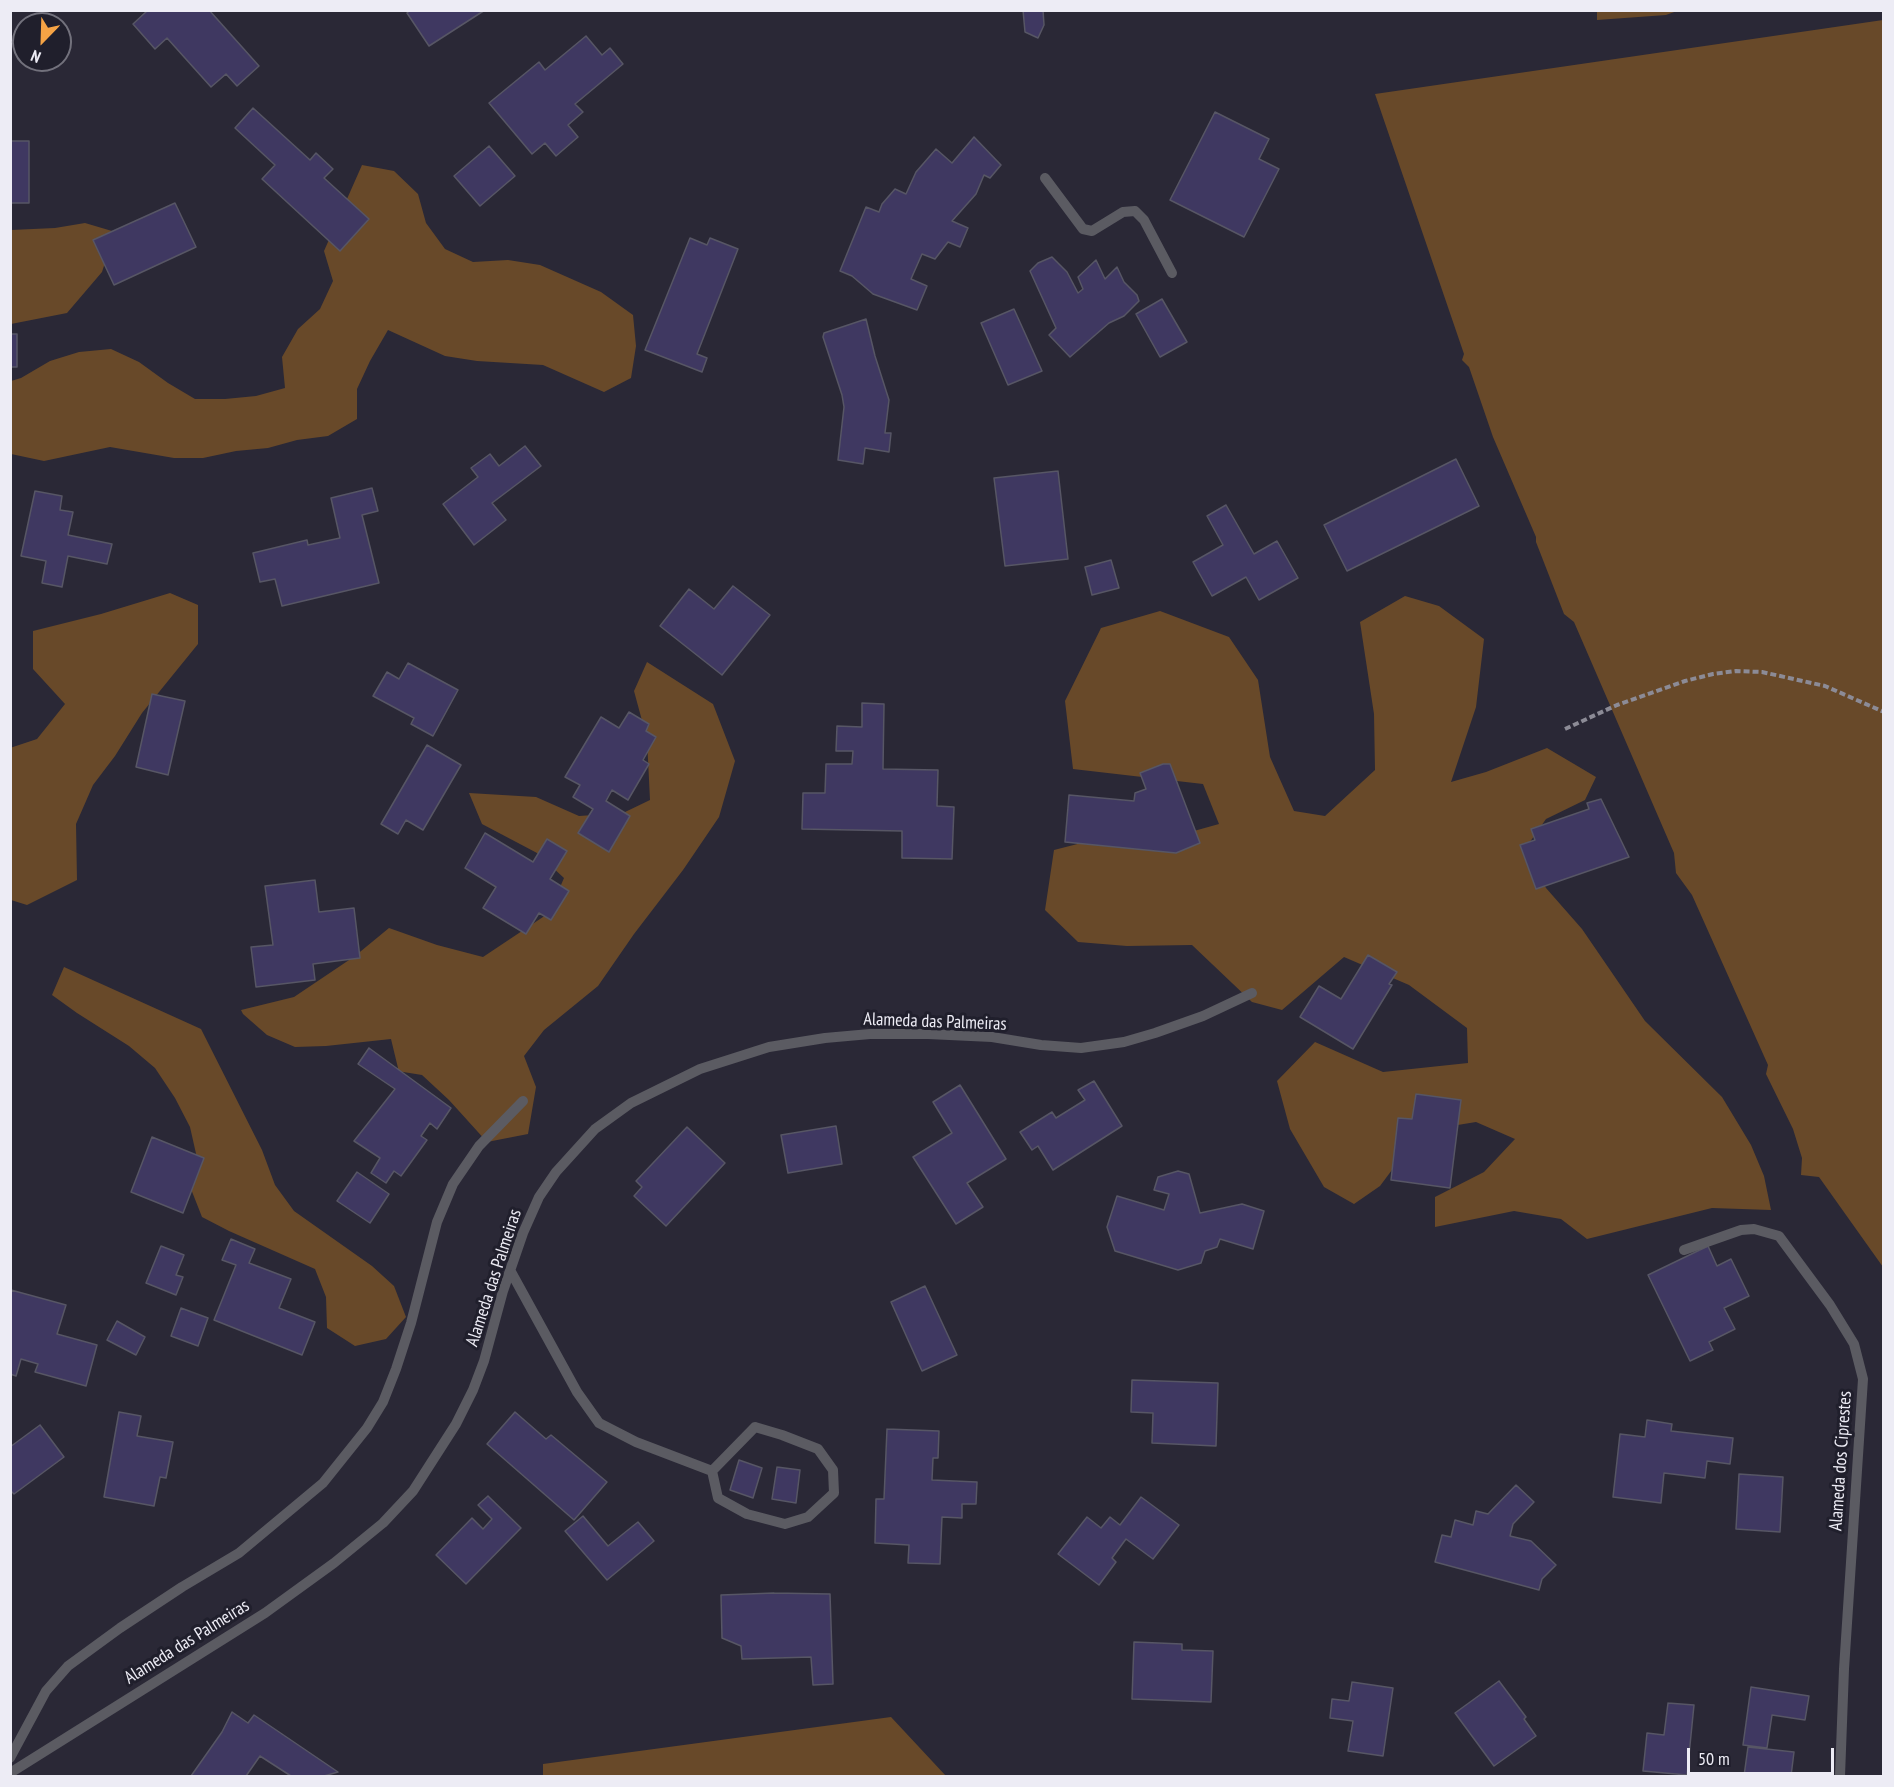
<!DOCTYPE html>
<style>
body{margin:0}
#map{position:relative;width:1894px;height:1787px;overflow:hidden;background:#2a2836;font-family:"PT Sans Narrow",sans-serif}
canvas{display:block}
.frame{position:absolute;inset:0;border:12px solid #edecf5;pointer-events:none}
.north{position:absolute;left:12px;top:12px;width:60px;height:60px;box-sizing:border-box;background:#201f2c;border:2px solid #72717c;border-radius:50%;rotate:203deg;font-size:16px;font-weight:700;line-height:24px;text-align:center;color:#edecf5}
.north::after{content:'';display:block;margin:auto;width:21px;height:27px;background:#f5a345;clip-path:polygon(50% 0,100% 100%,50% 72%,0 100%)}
.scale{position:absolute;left:1687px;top:1748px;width:147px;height:27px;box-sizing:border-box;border:3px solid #edecf5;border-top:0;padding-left:8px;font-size:18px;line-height:21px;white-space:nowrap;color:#edecf5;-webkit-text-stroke:4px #201f2c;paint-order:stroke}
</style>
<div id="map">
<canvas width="1894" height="1787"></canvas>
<div class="frame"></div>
<div class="north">N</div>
<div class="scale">50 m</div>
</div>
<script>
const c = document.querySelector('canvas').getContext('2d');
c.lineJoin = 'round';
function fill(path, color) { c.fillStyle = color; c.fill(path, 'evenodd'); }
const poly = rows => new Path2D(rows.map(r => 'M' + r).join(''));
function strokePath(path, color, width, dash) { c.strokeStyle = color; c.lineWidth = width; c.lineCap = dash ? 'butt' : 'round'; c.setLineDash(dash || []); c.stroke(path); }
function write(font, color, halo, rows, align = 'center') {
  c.font = font + ' "PT Sans Narrow",sans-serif'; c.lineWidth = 6; c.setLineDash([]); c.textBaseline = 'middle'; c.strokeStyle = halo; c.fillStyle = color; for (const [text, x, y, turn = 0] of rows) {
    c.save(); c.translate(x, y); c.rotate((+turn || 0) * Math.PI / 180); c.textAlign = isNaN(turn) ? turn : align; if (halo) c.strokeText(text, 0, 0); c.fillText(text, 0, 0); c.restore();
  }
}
fill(poly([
 [1597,11,1597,10,1677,11,1666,15,1597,20],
 [1883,20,1884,20,1883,1267,1819,1177,1801,1175,1802,1158,1793,1129,1766,1074,1768,1065,1692,895,1676,873,1674,853,1574,622,1564,614,1536,542,1536,537,1493,437,1469,367,1462,360,1464,354,1375,94],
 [362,165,394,171,418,194,426,223,445,249,473,262,508,260,540,265,601,292,633,315,636,346,631,378,604,392,543,365,477,361,445,356,388,330,370,361,357,389,357,419,328,436,297,440,268,448,236,451,203,458,174,458,110,447,44,461,11,454,11,381,21,378,50,361,79,352,111,349,139,362,168,383,195,399,225,399,256,396,285,388,282,357,298,329,320,309,333,281,324,251],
 [85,223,112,231,114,235,102,272,67,313,11,324,11,230,55,228],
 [170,593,198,605,198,644,142,713,115,756,93,785,76,824,77,880,27,905,11,900,10,748,37,739,65,704,33,669,33,631,101,614],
 [1405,596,1439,606,1484,639,1476,707,1451,782,1486,772,1547,748,1596,777,1585,800,1546,819,1525,849,1546,888,1582,929,1645,1021,1722,1097,1751,1145,1764,1176,1771,1210,1712,1208,1587,1239,1561,1219,1514,1211,1435,1227,1435,1197,1484,1172,1515,1139,1476,1122,1421,1131,1380,1186,1354,1204,1324,1187,1290,1129,1277,1081,1315,1042,1383,1072,1468,1063,1467,1028,1409,985,1344,957,1282,1010,1252,1002,1192,945,1127,946,1078,942,1045,910,1054,850,1097,839,1176,836,1219,824,1203,784,1073,769,1065,701,1101,628,1160,611,1229,637,1258,680,1270,757,1294,811,1325,816,1375,770,1374,714,1360,622],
 [647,662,713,704,735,761,719,817,683,870,634,934,598,986,544,1030,524,1056,536,1087,528,1134,487,1142,449,1100,422,1075,397,1071,398,1068,391,1039,326,1046,295,1047,267,1035,243,1014,241,1010,294,997,355,956,389,928,437,945,483,957,549,913,564,878,537,853,482,824,469,793,536,797,579,816,623,813,650,800,647,739,634,691],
 [64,967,201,1029,262,1150,275,1185,294,1211,372,1266,394,1286,406,1317,386,1339,355,1346,327,1328,326,1297,315,1269,229,1231,202,1217,191,1189,197,1158,190,1127,175,1098,155,1068,129,1046,77,1013,52,995],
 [891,1717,946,1776,543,1776,543,1764]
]), '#684929');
const building = poly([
 [148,10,209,10,259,66,237,86,226,74,211,87,167,38,155,49,133,24,148,10],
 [410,10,485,10,429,46,407,13,410,10],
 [1023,10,1043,10,1044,25,1038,38,1025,32,1023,10],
 [586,36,602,55,610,48,623,64,575,104,583,112,568,125,578,137,556,156,545,143,532,154,489,103,539,62,545,70,586,36],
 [253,108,310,160,316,153,333,169,324,178,369,219,340,251,262,179,275,165,235,128,253,108],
 [1215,112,1269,139,1259,159,1279,169,1244,237,1170,200,1215,112],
 [974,137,1001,165,990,178,984,175,976,194,952,221,968,228,960,247,948,242,935,259,922,254,911,279,927,286,917,310,873,294,852,276,840,271,866,207,879,212,882,204,895,189,906,194,916,172,936,149,952,163,974,137],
 [10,141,29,141,29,203,10,203,10,141],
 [489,146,515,176,480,206,454,176,489,146],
 [175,203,196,247,114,285,93,240,175,203],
 [690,238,707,245,710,238,738,249,697,354,707,358,702,372,645,350,690,238],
 [1052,257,1067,272,1078,293,1083,289,1078,277,1096,260,1105,279,1117,267,1124,282,1137,295,1139,301,1124,316,1109,323,1070,357,1049,335,1056,328,1030,271,1038,263,1052,257],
 [1162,299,1187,342,1160,357,1136,314,1162,299],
 [1014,309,1042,371,1008,385,981,323,1014,309],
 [866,319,875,356,889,400,885,433,891,433,889,452,865,448,863,464,838,460,844,407,842,395,823,337,824,333,866,319],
 [10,334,17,334,17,367,10,367,10,334],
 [525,446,541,466,492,503,506,520,474,545,443,504,478,477,471,468,490,454,499,466,525,446],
 [1456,459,1479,506,1347,571,1324,525,1456,459],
 [1058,471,1068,559,1005,566,994,478,1058,471],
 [372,488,378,511,362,515,379,583,282,606,275,579,260,582,253,553,307,540,308,545,340,538,331,498,372,488],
 [35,491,62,496,60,510,73,512,68,535,112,544,107,564,68,556,62,587,42,583,46,561,21,556,35,491],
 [1226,505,1254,554,1277,541,1298,578,1259,600,1246,577,1212,596,1193,562,1223,545,1207,516,1226,505],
 [1111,560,1119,588,1092,595,1085,567,1111,560],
 [733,586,770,615,722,675,660,626,689,589,714,609,733,586],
 [408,663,458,690,433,736,411,724,414,718,373,696,387,672,399,679,408,663],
 [152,694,185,701,168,775,136,767,152,694],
 [862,703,884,704,883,769,938,770,937,806,954,807,952,859,902,858,902,831,802,829,803,793,825,793,826,764,852,764,853,751,836,751,837,726,862,727,862,703],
 [629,712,649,724,646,731,656,737,643,760,649,764,628,800,612,790,606,801,630,816,609,852,578,833,593,809,573,797,580,785,565,777,601,717,619,728,629,712],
 [427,745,461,765,423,830,406,820,398,834,381,824,427,745],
 [1163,764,1170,764,1200,843,1176,853,1065,842,1069,795,1134,801,1135,793,1146,789,1140,773,1163,764],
 [1601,799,1629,857,1536,889,1520,845,1535,840,1531,829,1589,809,1587,803,1601,799],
 [485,833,533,862,547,839,567,851,550,879,569,891,551,920,539,913,526,934,483,908,496,887,465,868,485,833],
 [315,880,319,912,354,908,360,958,313,964,315,980,256,987,251,947,273,945,265,886,315,880],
 [1368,955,1397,972,1389,984,1392,985,1353,1049,1300,1017,1319,986,1341,999,1368,955],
 [369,1048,451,1108,437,1129,430,1123,421,1136,427,1140,401,1176,394,1171,386,1183,371,1173,380,1158,354,1141,395,1089,358,1064,369,1048],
 [1094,1081,1122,1126,1053,1170,1038,1146,1032,1150,1020,1132,1052,1112,1056,1118,1085,1100,1078,1090,1094,1081],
 [960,1085,1006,1159,967,1183,983,1207,956,1224,913,1157,952,1133,933,1102,960,1085],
 [1416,1094,1461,1100,1450,1188,1391,1180,1398,1118,1412,1119,1416,1094],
 [836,1126,842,1164,788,1173,781,1135,836,1126],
 [687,1127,725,1163,666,1226,634,1196,642,1187,636,1181,687,1127],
 [152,1137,204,1158,183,1213,131,1192,152,1137],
 [1178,1171,1189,1174,1200,1213,1242,1204,1264,1211,1253,1249,1220,1239,1217,1247,1205,1251,1201,1263,1178,1270,1115,1251,1107,1227,1117,1196,1164,1210,1169,1194,1154,1190,1158,1177,1178,1171],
 [357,1172,389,1194,370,1223,337,1201,357,1172],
 [231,1239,255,1249,249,1263,291,1279,279,1308,315,1322,302,1355,214,1320,236,1265,222,1260,231,1239],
 [161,1246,184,1255,176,1275,183,1277,176,1295,146,1283,161,1246],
 [1708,1246,1717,1266,1731,1259,1749,1296,1724,1308,1735,1329,1709,1342,1713,1350,1690,1361,1648,1275,1708,1246],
 [925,1286,957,1355,922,1371,891,1302,925,1286],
 [11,1290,66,1305,57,1334,97,1345,86,1386,35,1372,38,1364,21,1359,16,1376,10,1374,11,1290],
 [181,1308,208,1318,198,1346,171,1336,181,1308],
 [117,1321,145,1337,136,1355,107,1340,117,1321],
 [1132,1380,1218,1383,1216,1446,1152,1443,1153,1413,1131,1412,1132,1380],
 [119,1412,141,1416,137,1436,173,1442,166,1478,160,1477,154,1506,104,1497,119,1412],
 [515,1412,546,1439,551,1435,607,1482,574,1520,487,1444,515,1412],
 [1647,1420,1672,1424,1671,1431,1733,1438,1730,1464,1707,1461,1705,1478,1664,1473,1661,1503,1613,1497,1620,1434,1645,1437,1647,1420],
 [40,1425,64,1457,14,1494,10,1490,10,1447,40,1425],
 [887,1429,939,1431,938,1458,933,1458,932,1480,977,1482,976,1504,962,1504,962,1518,942,1517,940,1564,908,1563,909,1545,875,1543,876,1499,884,1499,887,1429],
 [739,1460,762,1468,753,1498,730,1490,739,1460],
 [777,1467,800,1470,796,1503,772,1499,777,1467],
 [1739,1474,1783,1477,1780,1532,1736,1529,1739,1474],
 [1516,1485,1534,1502,1513,1524,1510,1536,1531,1541,1556,1565,1542,1579,1539,1590,1435,1562,1442,1535,1451,1537,1455,1520,1473,1525,1476,1511,1488,1514,1516,1485],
 [488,1496,521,1528,466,1584,436,1555,472,1518,483,1529,492,1519,478,1505,488,1496],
 [1141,1497,1179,1525,1153,1559,1126,1539,1112,1558,1116,1562,1099,1585,1058,1554,1087,1517,1101,1528,1110,1517,1120,1525,1141,1497],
 [583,1516,608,1546,638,1522,654,1541,607,1580,565,1531,583,1516],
 [774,1593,830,1594,833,1684,813,1685,811,1657,742,1659,741,1646,722,1638,721,1595,774,1593],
 [1134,1642,1182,1644,1182,1650,1213,1651,1211,1702,1132,1699,1134,1642],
 [1499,1681,1526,1717,1524,1719,1536,1736,1494,1766,1455,1713,1499,1681],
 [1352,1682,1393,1688,1383,1756,1348,1751,1353,1721,1330,1718,1332,1699,1349,1701,1352,1682],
 [1751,1687,1809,1696,1805,1720,1772,1715,1767,1748,1743,1745,1751,1687],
 [1668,1703,1694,1705,1687,1775,1643,1771,1647,1733,1664,1735,1668,1703],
 [232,1712,248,1723,254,1715,338,1772,324,1776,291,1776,260,1756,246,1776,191,1776,222,1732,232,1712],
 [1748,1747,1794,1752,1791,1776,1744,1776,1748,1747]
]);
fill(building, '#3f3861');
strokePath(building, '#575665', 1.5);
strokePath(poly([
 [1565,729,1617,705,1685,681,1713,674,1736,671,1762,672,1825,686,1884,712]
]), '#8c8b96', 4, [6, 3]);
strokePath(poly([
 [1045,178,1083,229,1092,231,1123,212,1135,211,1144,220,1172,273],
 [1684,1250,1741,1230,1754,1229,1779,1236,1830,1305,1854,1344,1863,1379,1844,1669,1840,1776],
 [510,1270,577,1392,599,1423,636,1442,712,1471],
 [755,1427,782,1435,818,1449,833,1470,834,1493,808,1517,785,1524,747,1514,718,1498,712,1471,755,1427],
 [10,1758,46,1691,68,1666,120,1628,182,1587,239,1553,323,1483,367,1428,383,1402,396,1369,411,1323,437,1222,453,1184,479,1146,523,1101],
 [10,1773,265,1613,334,1563,383,1523,413,1491,456,1424,473,1390,484,1361,503,1291,523,1233,539,1197,556,1172,595,1129,631,1103,700,1069,769,1047,825,1038,870,1034,928,1034,992,1037,1041,1045,1081,1048,1124,1042,1155,1033,1203,1016,1252,993]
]), '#5b5b62', 10);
write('18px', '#edecf5', '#201f2c', [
 ["Alameda das Palmeiras",935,1022,2],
 ["Alameda das Palmeiras",494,1278,-72],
 ["Alameda dos Ciprestes",1841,1461,-86],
 ["Alameda das Palmeiras",187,1642,-32]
]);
</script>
